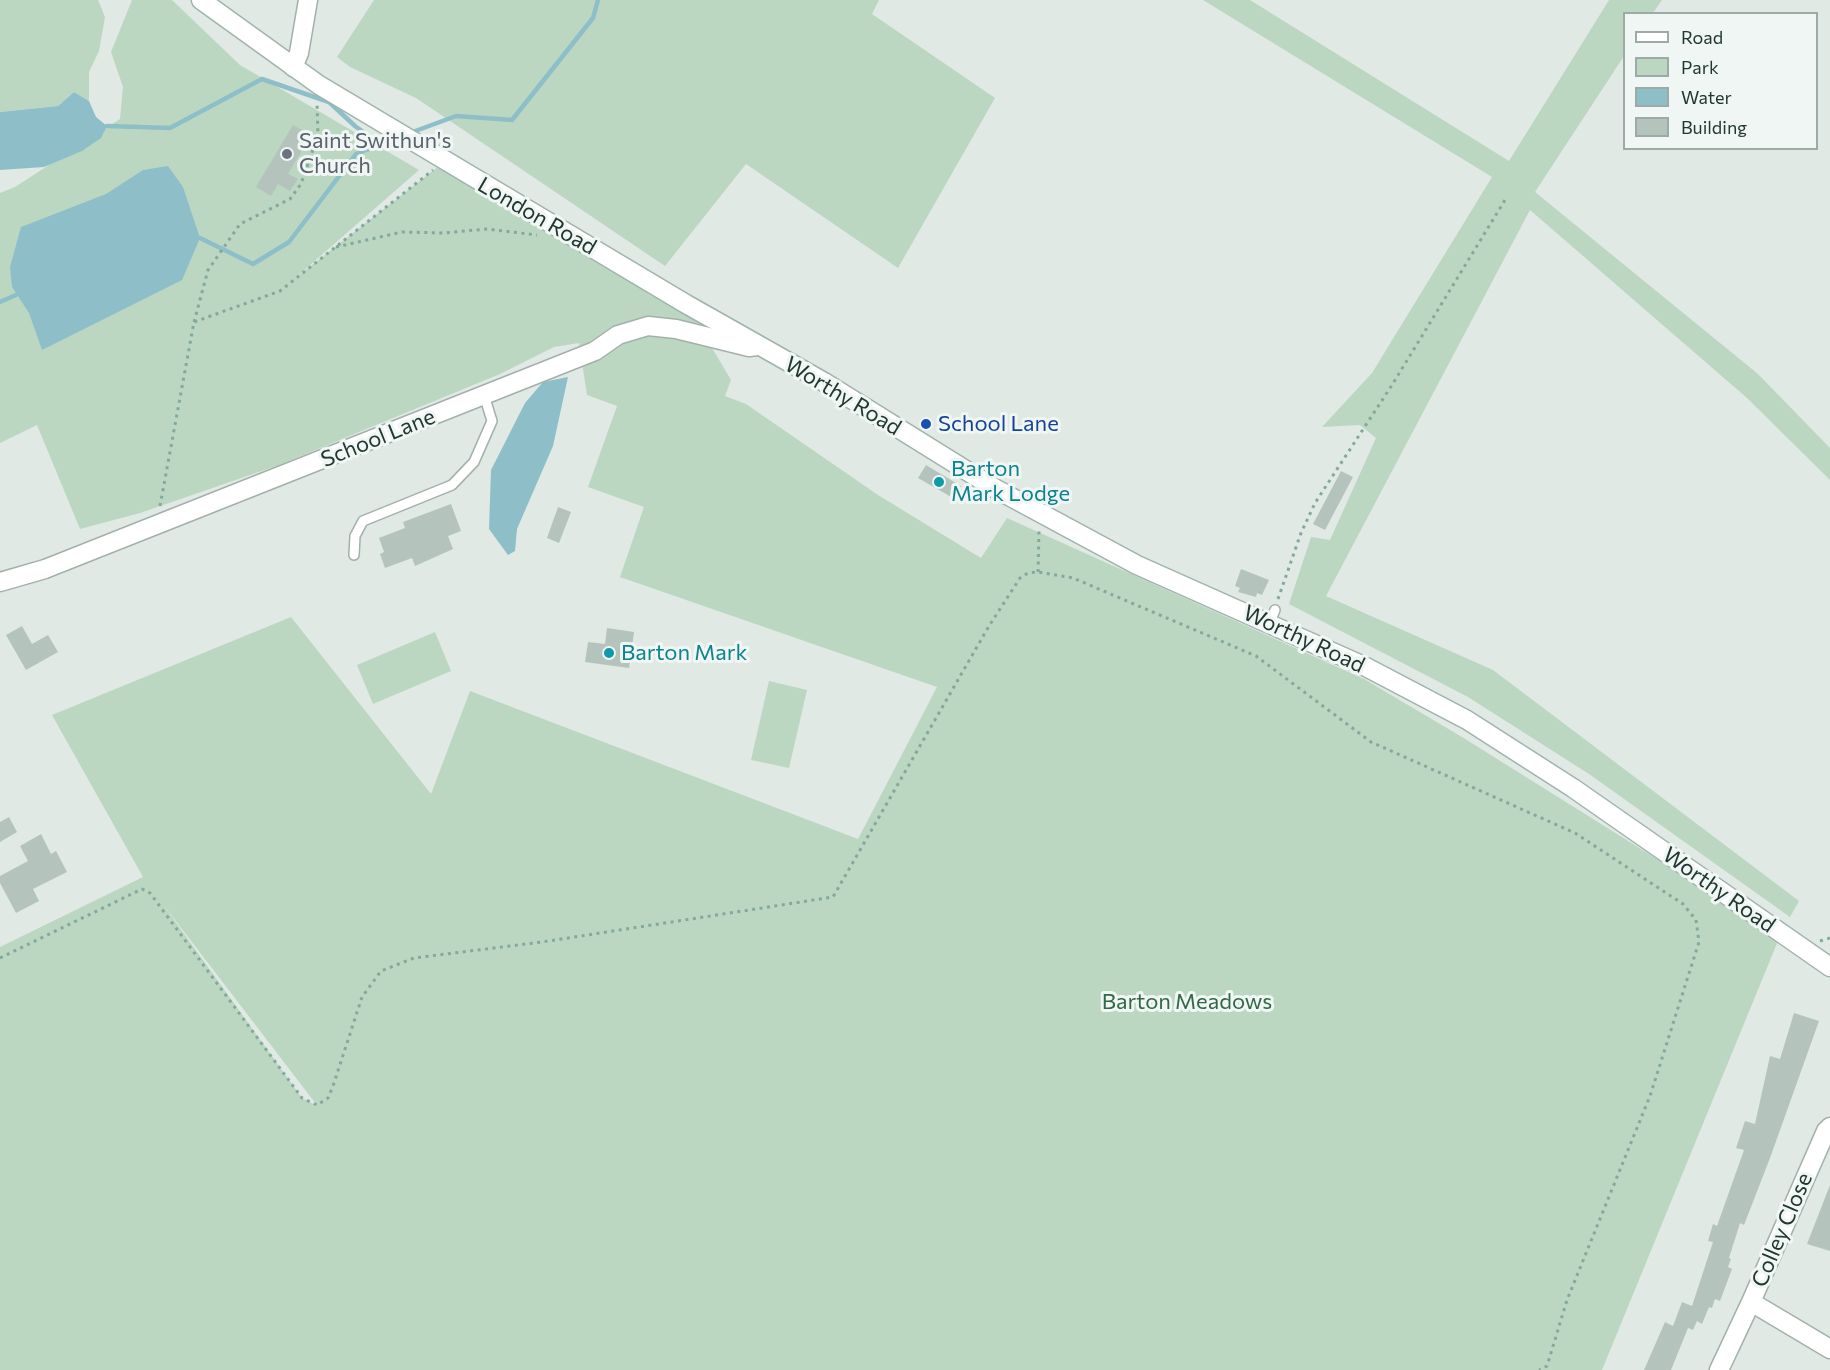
<!DOCTYPE html>
<style>
body{margin:0}
#map{position:relative;width:1830px;height:1370px;overflow:hidden;background:#e0e9e4;font-family:Commissioner,sans-serif}
canvas{display:block}
.legend{position:absolute;left:1623px;top:12px;width:195px;height:138px;box-sizing:border-box;background:#eff6f3;border:2px solid #9daaa5;margin:0;padding:8px 10px;list-style:none;font-size:18px;color:#233731}
.legend li{display:flex;align-items:center;gap:12px;height:30px}
.legend b{width:30px;border:2px solid #9daaa5}
</style>
<div id="map">
<canvas width="1830" height="1370"></canvas>
<ul class="legend">
<li><b style="height:8px;background:#fff"></b>Road</li>
<li><b style="height:16px;background:#bbd7c2"></b>Park</li>
<li><b style="height:16px;background:#8ebfc8"></b>Water</li>
<li><b style="height:16px;background:#b5c3bd"></b>Building</li>
</ul>
</div>
<script>
const c = document.querySelector('canvas').getContext('2d');
c.lineJoin = 'round';
function fill(path, color) { c.fillStyle = color; c.fill(path, 'evenodd'); }
const poly = rows => new Path2D(rows.map(r => 'M' + r).join(''));
function strokePath(path, color, width, dash) { c.strokeStyle = color; c.lineWidth = width; c.lineCap = dash ? 'butt' : 'round'; c.setLineDash(dash || []); c.stroke(path); }
function write(font, color, halo, rows, align = 'center') {
  c.font = font + ' Commissioner,sans-serif'; c.lineWidth = 6; c.setLineDash([]); c.textBaseline = 'middle'; c.strokeStyle = halo; c.fillStyle = color; for (const [text, x, y, turn = 0] of rows) {
    c.save(); c.translate(x, y); c.rotate((+turn || 0) * Math.PI / 180); c.textAlign = isNaN(turn) ? turn : align; if (halo) c.strokeText(text, 0, 0); c.fillText(text, 0, 0); c.restore();
  }
}
fill(poly([
 [0,0,98,0,105,17,99,51,89,72,89,101,74,92,58,106,0,112],
 [132,0,172,0,240,65,419,170,294,279,444,162,686,304,731,380,725,396,746,404,878,495,981,558,1007,518,1364,679,1462,737,1780,936,1602,1370,0,1370,0,947,143,877,52,715,291,617,431,794,470,691,858,839,937,687,620,577,644,507,588,487,617,406,587,395,579,343,554,347,500,374,279,465,140,513,80,529,37,425,0,443,0,193,15,187,120,119,123,87,111,52],
 [162,903,316,1104,315,1105,302,1098],
 [374,0,879,0,872,14,995,98,898,268,746,164,665,266,416,98,350,67,337,57],
 [1203,0,1250,0,1509,161,1609,0,1662,0,1653,13,1624,14,1624,56,1535,192,1758,374,1830,448,1830,480,1747,398,1530,210,1326,596,1493,670,1799,901,1790,917,1589,774,1468,697,1289,604,1311,537,1330,540,1376,438,1360,425,1322,427,1372,373,1492,177],
 [435,632,451,671,373,704,357,665],
 [769,681,807,690,789,768,751,760]
]), '#bbd7c2');
fill(poly([
 [74,92,89,101,96,117,107,126,101,138,82,151,44,167,0,170,0,112,58,106],
 [168,166,183,187,200,238,182,280,42,350,29,313,12,287,10,267,21,227,106,194,143,170],
 [568,377,553,446,517,529,515,551,508,555,489,529,491,470,525,403,543,382]
]), '#8ebfc8');
strokePath(poly([
 [107,126,170,128,262,79,329,102,355,126,381,145],
 [410,133,456,116,512,120,593,18,598,0],
 [200,238,253,264,289,242,356,154,397,138],
 [0,302,16,295]
]), '#8ebfc8', 4.5);
fill(poly([
 [293,125,311,135,288,174,298,179,290,191,278,184,271,196,256,187],
 [926,465,961,486,953,498,918,478],
 [1341,471,1353,477,1325,530,1313,524],
 [451,504,461,531,448,536,453,549,415,566,412,558,385,568,380,554,384,552,379,538,405,528,403,522],
 [558,507,571,512,559,543,547,538],
 [1241,569,1269,580,1262,595,1257,593,1256,597,1238,592,1240,588,1235,586],
 [22,626,32,644,48,635,58,652,26,670,6,635],
 [607,628,634,632,629,668,585,662,588,642,605,644],
 [9,817,17,832,0,842,0,822],
 [41,834,51,854,56,851,67,872,33,889,39,901,16,913,0,883,0,876,28,861,20,846],
 [1794,1013,1819,1021,1770,1158,1744,1225,1740,1223,1729,1258,1731,1259,1728,1267,1732,1269,1720,1301,1715,1299,1712,1308,1709,1307,1702,1324,1697,1321,1693,1330,1688,1328,1671,1370,1644,1370,1665,1322,1673,1326,1682,1302,1692,1306,1713,1242,1708,1241,1713,1224,1717,1226,1744,1150,1736,1148,1745,1121,1755,1124,1770,1056,1780,1059],
 [1830,1185,1830,1251,1807,1244]
]), '#b5c3bd');
const lane = poly([
 [354,555,355,536,363,521,452,485,474,462,492,421,484,395],
 [1270,622,1275,610]
]);
const street = poly([
 [293,67,299,53,308,0],
 [0,582,45,569,595,351,618,335,648,326,676,329,749,347,757,346],
 [1751,1302,1830,1349],
 [1719,1370,1751,1302,1826,1131,1830,1127]
]);
const secondary = poly([
 [201,0,319,85,686,304,824,382,996,489,1137,565,1366,667,1467,720,1573,788,1830,967]
]);
strokePath(lane, '#a4b0ab', 12);
strokePath(street, '#a4b0ab', 21);
strokePath(secondary, '#a0b3ac', 21);
strokePath(poly([
 [336,247,402,232,443,233,487,229,537,235],
 [194,322,208,270,240,224,290,199,301,184,318,135,317,102],
 [160,506,194,322,280,291,433,170],
 [1038,572,1039,531],
 [1278,599,1301,533,1315,503,1392,385,1505,200],
 [1820,941,1830,938],
 [0,958,142,889,150,893,302,1098,317,1105,328,1098,333,1086,362,997,381,971,414,958,542,942,833,897,989,626,1020,578,1028,573,1038,572,1073,578,1256,656,1371,742,1575,833,1683,904,1696,920,1699,942,1650,1096,1567,1300,1547,1366,1539,1370]
]), '#84a89c', 3, [3, 4.5]);
strokePath(lane, '#fff', 9);
strokePath(street, '#fff', 18);
strokePath(secondary, '#fff', 18);
for (const [x, y, r, color] of [
 [287,154,6,"#6b7280"],
 [926,424,6,"#1a4fb4"],
 [939,482,6,"#0f9aa8"],
 [609,653,6,"#0f9aa8"]
]) { const dot = new Path2D(); dot.arc(x, y, r, 0, 2 * Math.PI); c.fillStyle = color; c.fill(dot); strokePath(dot, '#eff6f3', 2); }
write('22px', '#5b616d', '#eff6f3', [
 ["Saint Swithun's",299,141],
 ["Church",299,166]
], 'left');
write('22px', '#233731', '#eff6f3', [
 ["London Road",537,216,30],
 ["Worthy Road",843,396,31],
 ["School Lane",378,438,-22],
 ["Worthy Road",1304,639,25],
 ["Worthy Road",1719,890,35],
 ["Colley Close",1782,1230,-67]
]);
write('22px', '#164399', '#eff6f3', [
 ["School Lane",938,424]
], 'left');
write('22px', '#0d838f', '#eff6f3', [
 ["Barton",951,469],
 ["Mark Lodge",951,494],
 ["Barton Mark",621,653]
], 'left');
write('22px', '#326846', '#eff6f3', [
 ["Barton Meadows",1187,1002]
]);
</script>
